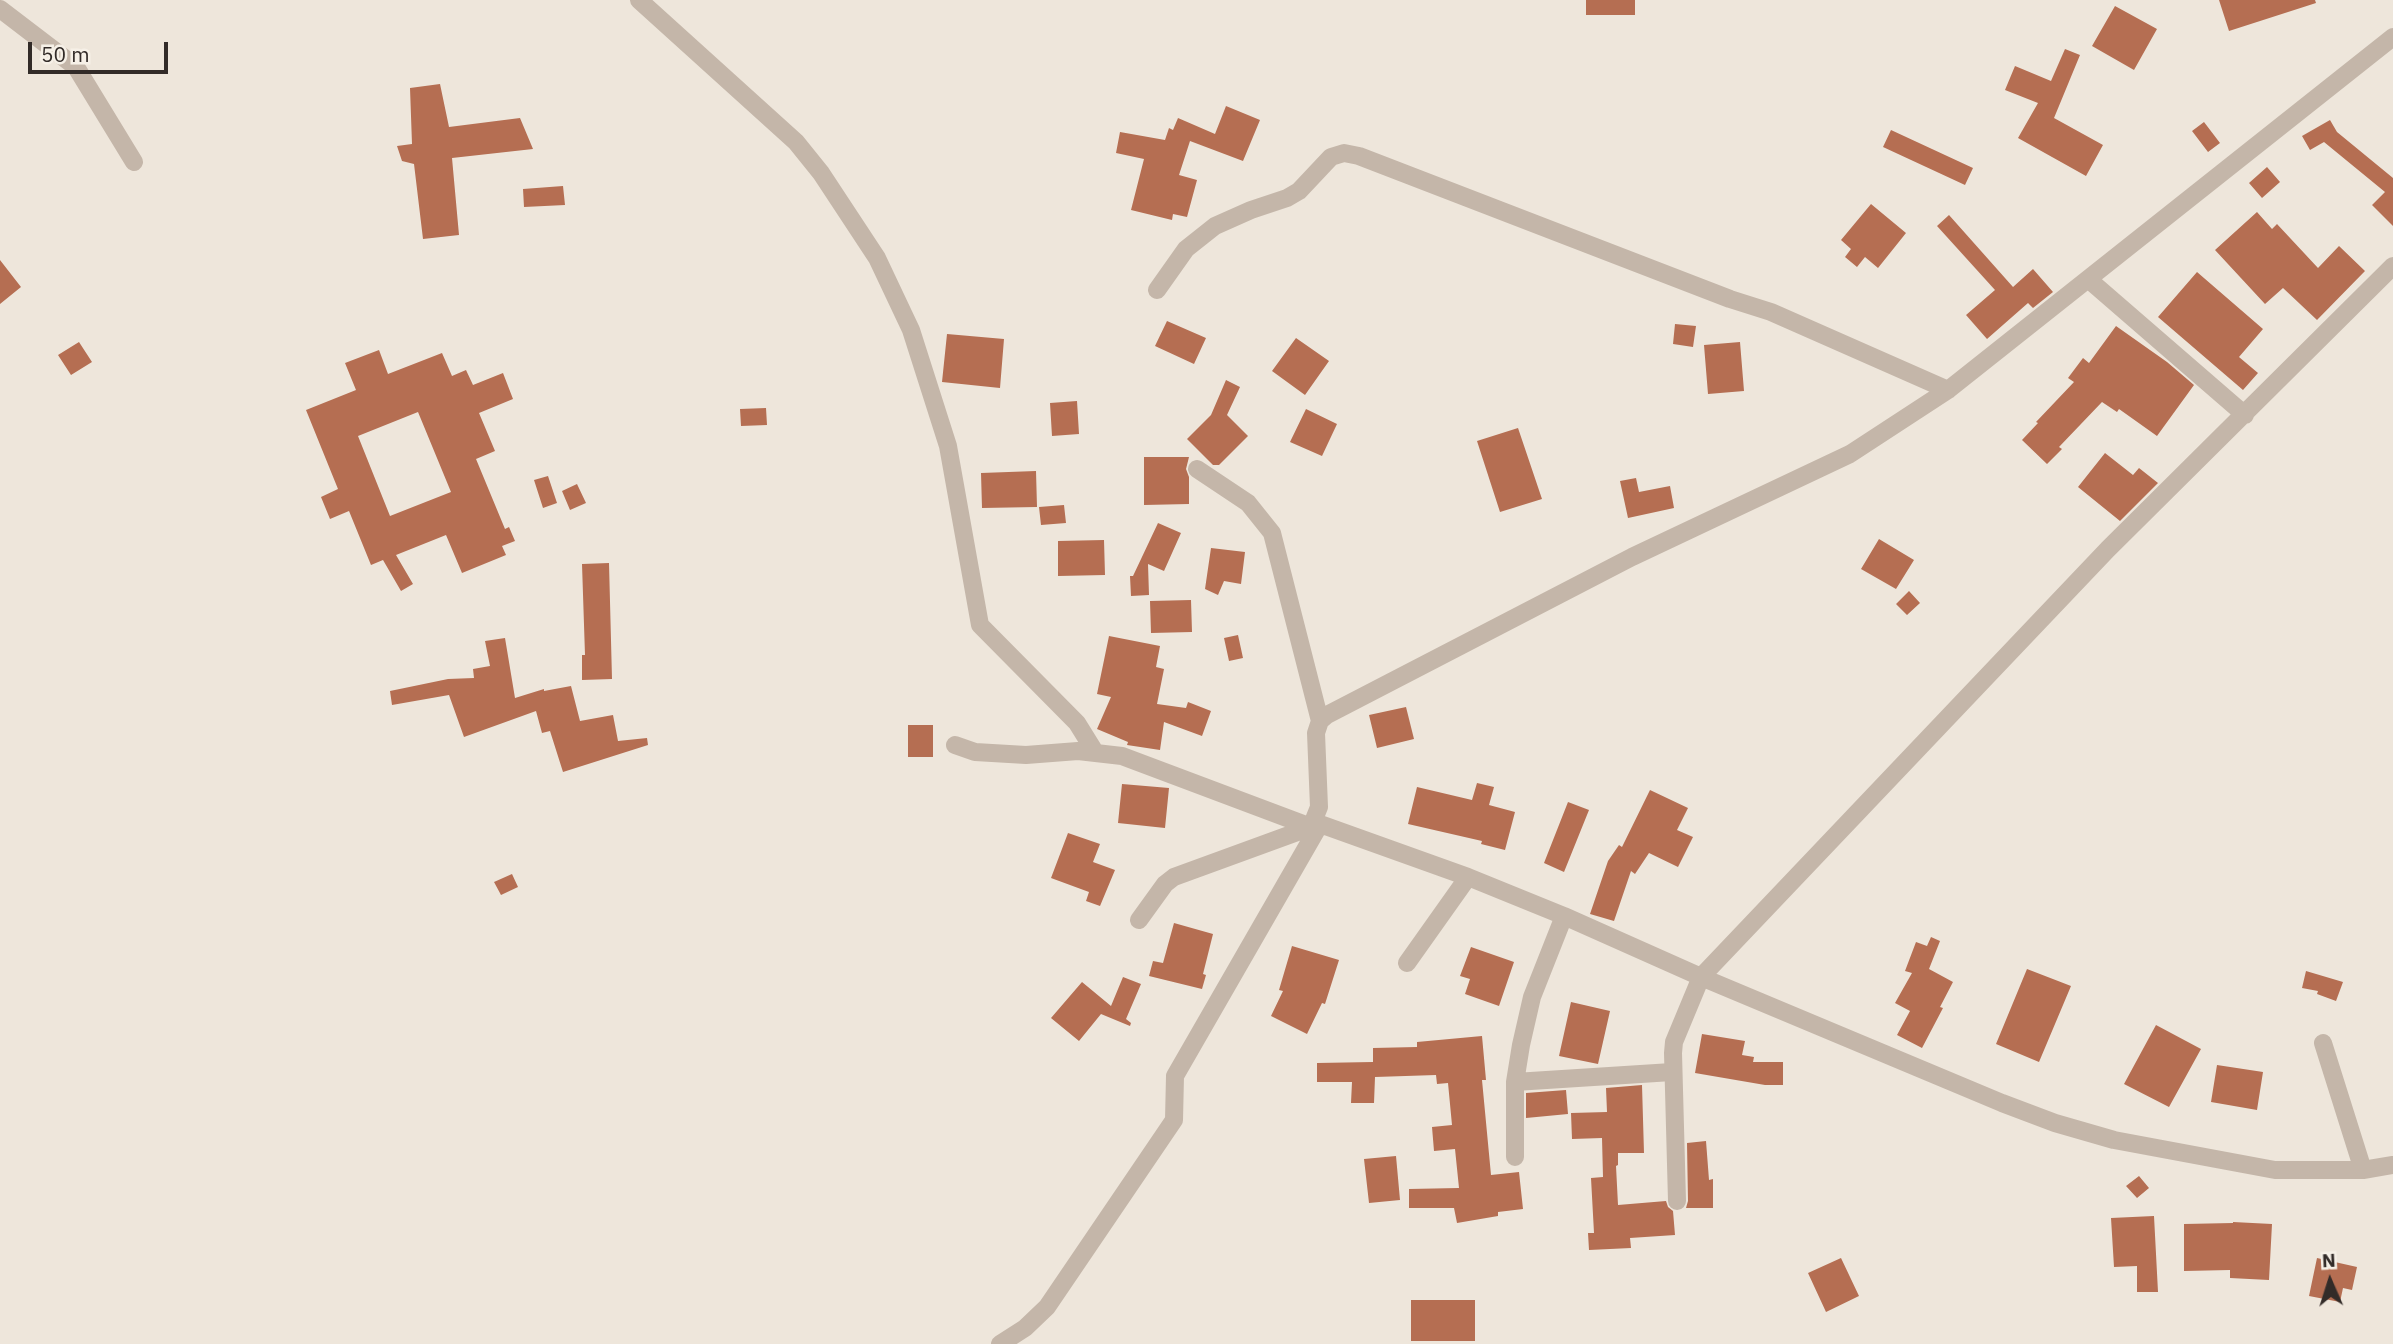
<!DOCTYPE html>
<style>
body{margin:0}
#map{position:relative;width:2393px;height:1344px;overflow:hidden;background:#eee6db;font-family:"IBM Plex Sans",sans-serif}
canvas{display:block}
.north{position:absolute;left:2295px;top:1246px;width:70px;height:70px;-webkit-text-stroke:5px #f6f0e7;paint-order:stroke;rotate:357deg;font-size:19px;font-weight:700;line-height:28px;text-align:center;color:#322b28}
.north::after{content:'';display:block;margin:auto;width:24px;height:32px;background:#322b28;clip-path:polygon(50% 0,100% 100%,50% 72%,0 100%)}
.scale{position:absolute;left:28px;top:42px;width:140px;height:32px;box-sizing:border-box;border:4px solid #322b28;border-top:0;padding-left:9px;font-size:21px;line-height:24px;white-space:nowrap;color:#322b28;-webkit-text-stroke:5px #f6f0e7;paint-order:stroke}
</style>
<div id="map">
<canvas width="2393" height="1344"></canvas>
<div class="north">N</div>
<div class="scale">50 m</div>
</div>
<script>
const c = document.querySelector('canvas').getContext('2d');
c.lineJoin = 'round';
function fill(path, color) { c.fillStyle = color; c.fill(path, 'evenodd'); }
const poly = rows => new Path2D(rows.map(r => 'M' + r).join(''));
function strokePath(path, color, width, dash) { c.strokeStyle = color; c.lineWidth = width; c.lineCap = dash ? 'butt' : 'round'; c.setLineDash(dash || []); c.stroke(path); }
fill(poly([
 [1586,0,1635,0,1635,15,1586,15],
 [2219,0,2315,0,2316,3,2229,31],
 [2115,6,2157,29,2134,70,2092,46],
 [2065,49,2080,55,2054,118,2103,145,2086,176,2018,138,2038,103,2005,90,2015,66,2051,81],
 [440,84,449,127,520,118,533,149,452,158,459,235,423,239,414,164,402,161,397,146,412,144,410,88],
 [1226,106,1260,120,1243,161,1190,141,1179,175,1197,180,1187,217,1173,214,1172,220,1131,210,1144,159,1116,153,1120,132,1165,140,1169,128,1173,130,1178,118,1215,134],
 [2330,120,2337,132,2393,178,2393,226,2372,205,2385,192,2324,142,2310,150,2302,136],
 [2204,122,2220,143,2208,152,2192,131],
 [1891,130,1973,168,1965,185,1883,147],
 [2267,167,2280,182,2262,198,2249,183],
 [563,186,565,205,524,207,523,189],
 [1871,204,1906,233,1878,268,1865,257,1857,267,1845,257,1851,249,1841,240],
 [2257,212,2272,229,2277,224,2318,268,2339,246,2365,271,2317,320,2283,288,2265,304,2215,250],
 [1949,215,2013,287,2033,269,2053,292,2033,308,2028,303,1987,339,1966,315,1995,290,1937,226],
 [0,260,21,287,0,304],
 [2197,272,2263,329,2239,357,2258,373,2243,390,2158,317],
 [1167,321,1206,338,1194,364,1155,346],
 [1675,324,1696,326,1693,347,1673,344],
 [2116,326,2167,362,2194,385,2157,436,2119,409,2117,412,2102,402,2059,447,2062,449,2047,464,2022,440,2038,423,2036,422,2074,382,2068,378,2083,358,2089,363],
 [947,334,1004,339,1000,388,942,382],
 [1296,338,1329,361,1305,395,1272,371],
 [79,342,92,362,71,375,58,355],
 [1740,342,1744,391,1708,394,1704,345],
 [379,350,388,374,442,353,452,376,466,370,473,385,503,373,513,399,479,413,495,451,476,459,505,529,509,527,515,541,502,546,506,555,462,573,446,535,396,555,413,584,401,591,383,560,371,565,349,511,330,519,321,497,338,489,306,410,356,390,345,363],
 [418,412,451,492,390,516,358,436],
 [1226,380,1240,387,1227,415,1248,436,1219,465,1213,465,1187,439,1211,415],
 [1077,401,1079,434,1052,436,1050,403],
 [766,408,767,425,741,426,740,409],
 [1306,409,1337,424,1322,456,1290,442],
 [1518,428,1542,499,1500,512,1477,441],
 [2105,453,2133,475,2139,468,2158,483,2120,521,2078,487],
 [1144,457,1189,457,1186,469,1189,477,1189,504,1144,505],
 [1036,471,1037,507,982,508,981,473],
 [548,476,557,503,543,508,534,480],
 [1636,478,1639,492,1670,486,1674,508,1628,518,1620,481],
 [577,484,586,503,570,510,562,491],
 [1064,505,1066,523,1041,525,1039,507],
 [1158,523,1181,533,1164,571,1148,564,1149,595,1131,596,1130,576,1133,576],
 [1879,539,1914,560,1896,589,1861,569],
 [1104,540,1105,575,1058,576,1058,541],
 [1211,548,1245,552,1241,584,1224,581,1218,595,1205,589],
 [609,563,612,679,582,680,582,655,585,655,582,564],
 [1909,591,1920,603,1907,615,1896,604],
 [1191,600,1192,632,1151,633,1150,601],
 [1238,635,1243,658,1229,661,1224,638],
 [1109,636,1160,646,1156,667,1164,669,1157,704,1186,708,1188,702,1211,711,1202,736,1164,722,1160,750,1127,745,1128,742,1097,729,1111,697,1097,694],
 [505,638,515,698,544,689,544,691,571,686,580,721,613,715,618,741,647,738,648,745,563,772,550,731,542,733,536,711,464,737,449,695,392,705,390,691,448,679,474,678,473,669,490,666,485,641],
 [1406,707,1414,739,1377,748,1369,715],
 [908,725,933,725,933,757,908,757],
 [1477,783,1494,787,1489,805,1515,812,1505,850,1481,844,1482,841,1408,824,1417,787,1472,800],
 [1122,784,1169,788,1165,828,1118,823],
 [1650,790,1688,808,1677,830,1693,837,1678,867,1649,853,1635,874,1631,871,1614,921,1590,914,1608,861,1619,845,1622,847],
 [1568,802,1589,810,1564,872,1544,863],
 [1068,833,1100,844,1093,862,1115,870,1100,906,1086,901,1089,892,1051,878],
 [512,874,518,887,501,895,494,882],
 [1174,923,1213,934,1203,974,1206,975,1202,989,1149,976,1153,961,1163,963],
 [1931,937,1940,941,1929,969,1953,982,1940,1007,1943,1008,1922,1048,1897,1035,1910,1011,1895,1003,1912,973,1905,971,1916,942,1927,946],
 [1292,946,1339,960,1325,1004,1322,1003,1307,1034,1271,1016,1283,991,1279,990],
 [1471,947,1514,962,1499,1006,1465,994,1470,979,1460,976],
 [2027,969,2071,986,2039,1062,1996,1044],
 [2306,971,2343,982,2336,1001,2317,994,2318,991,2302,988],
 [1123,977,1141,984,1126,1019,1131,1023,1130,1026,1101,1014,1079,1041,1051,1018,1082,982,1111,1006],
 [1571,1002,1610,1011,1598,1064,1559,1056],
 [2156,1025,2201,1049,2169,1107,2124,1084],
 [1702,1034,1745,1041,1742,1055,1754,1057,1753,1062,1783,1062,1783,1085,1765,1085,1695,1073],
 [1482,1036,1486,1080,1482,1080,1491,1175,1519,1172,1523,1209,1498,1212,1498,1216,1457,1223,1454,1208,1409,1208,1409,1189,1459,1188,1455,1149,1434,1151,1432,1127,1452,1125,1448,1083,1437,1084,1436,1075,1375,1077,1374,1103,1351,1103,1352,1082,1317,1082,1317,1063,1373,1062,1373,1048,1417,1047,1417,1042],
 [2217,1065,2263,1072,2257,1110,2211,1102],
 [1642,1085,1644,1153,1618,1153,1618,1165,1616,1166,1618,1205,1666,1201,1668,1207,1673,1211,1675,1235,1630,1238,1631,1248,1589,1250,1588,1233,1594,1233,1591,1178,1603,1177,1602,1138,1572,1139,1571,1113,1607,1112,1606,1088],
 [1566,1090,1568,1114,1526,1118,1526,1093],
 [1706,1141,1709,1180,1713,1179,1713,1208,1686,1208,1688,1201,1687,1143],
 [1396,1156,1400,1200,1369,1203,1364,1159],
 [2139,1176,2149,1188,2137,1198,2126,1186],
 [2154,1216,2158,1292,2137,1292,2137,1266,2114,1267,2111,1218],
 [2233,1222,2272,1224,2269,1280,2230,1278,2230,1270,2184,1271,2184,1224,2233,1223],
 [1841,1258,1859,1296,1826,1312,1808,1273],
 [2317,1258,2357,1267,2352,1290,2343,1288,2340,1302,2309,1296],
 [1411,1300,1475,1300,1475,1341,1411,1341]
]), '#b56e52');
strokePath(poly([
 [639,0,796,142,821,173,877,258,911,330,948,446,980,625,1077,723,1095,752],
 [0,9,76,67,134,162],
 [2088,279,2245,415],
 [1157,290,1186,249,1215,226,1251,210,1287,198,1299,191,1331,157,1344,153,1359,156,1730,299,1771,312,1948,390],
 [1197,469,1248,503,1272,533,1320,721],
 [955,745,975,752,1026,755,1078,751,1122,756,1311,827,1320,824,1468,877,1564,916,1701,977,2002,1103,2055,1123,2114,1140,2275,1170,2363,1170,2393,1165],
 [1139,920,1165,884,1174,877,1311,827,1319,807,1316,733,1320,721,1327,715,1632,557,1850,454,1948,390,2393,37],
 [1407,963,1468,877],
 [2323,1043,2363,1170],
 [1515,1082,1672,1072],
 [1515,1157,1515,1082,1521,1045,1532,997,1564,916],
 [1677,1201,1673,1053,1674,1042,1701,977,2108,549,2393,266],
 [1000,1344,1025,1328,1047,1307,1174,1120,1175,1076,1320,824]
]), '#c4b6a9', 18);
</script>
